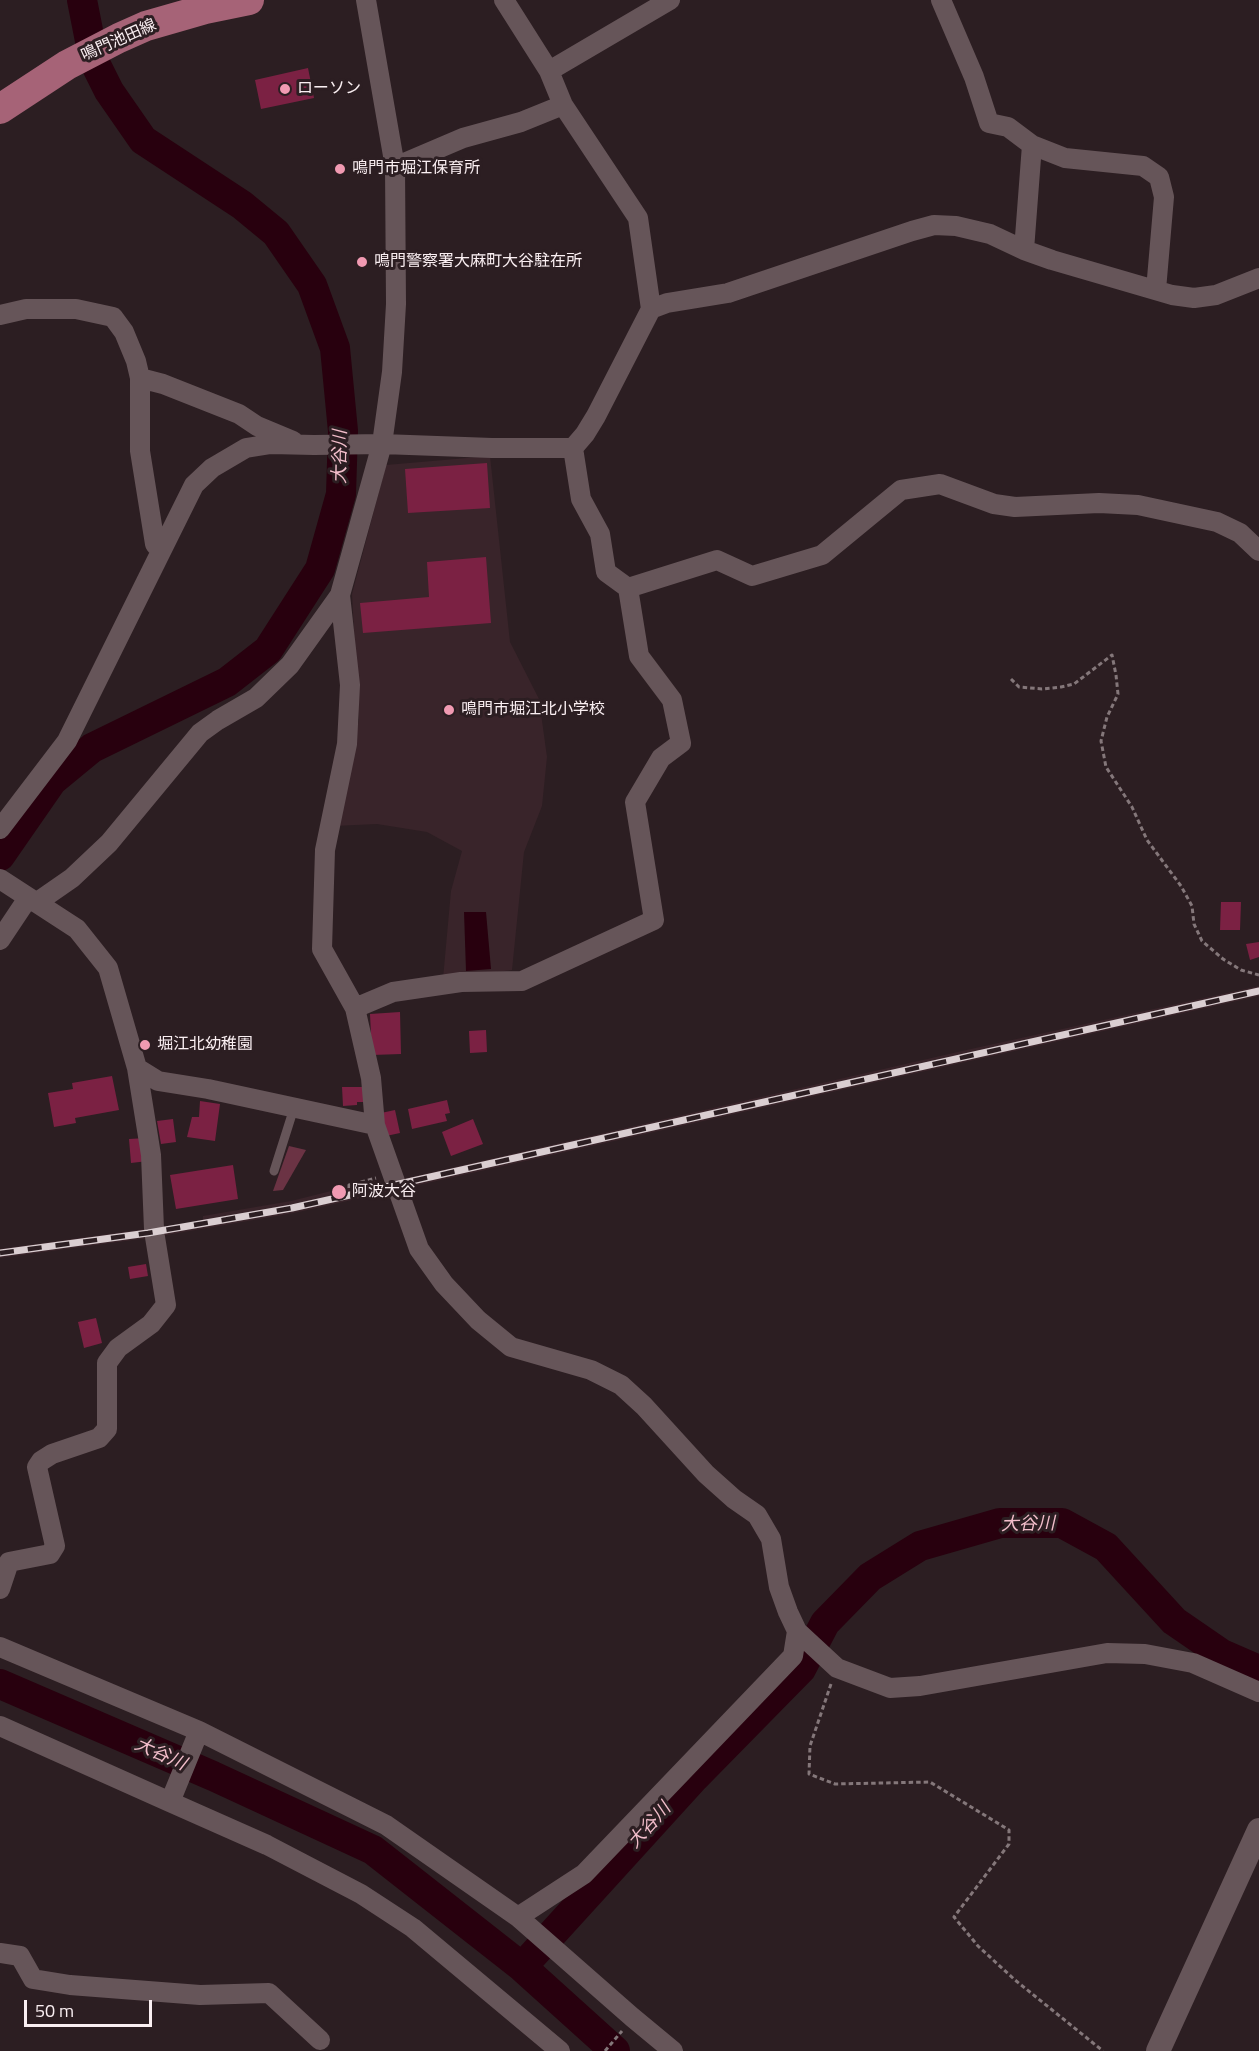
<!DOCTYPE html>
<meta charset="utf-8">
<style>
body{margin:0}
#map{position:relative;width:1259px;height:2051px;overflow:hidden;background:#2c1e22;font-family:"Titillium Web",sans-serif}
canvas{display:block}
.scale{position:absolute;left:24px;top:2000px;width:128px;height:27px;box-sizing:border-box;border:3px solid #faeff2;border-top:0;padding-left:8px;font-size:18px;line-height:21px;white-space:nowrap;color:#faeff2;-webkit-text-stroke:4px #2c1e22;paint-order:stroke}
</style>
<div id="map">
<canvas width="1259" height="2051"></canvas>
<div class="scale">50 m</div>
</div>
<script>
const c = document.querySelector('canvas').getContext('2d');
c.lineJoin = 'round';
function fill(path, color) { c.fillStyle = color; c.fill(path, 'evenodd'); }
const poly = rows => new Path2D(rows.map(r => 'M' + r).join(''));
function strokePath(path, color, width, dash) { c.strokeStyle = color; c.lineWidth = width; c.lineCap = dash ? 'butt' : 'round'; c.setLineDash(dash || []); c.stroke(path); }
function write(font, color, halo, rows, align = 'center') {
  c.font = font + ' "Titillium Web","Noto Sans JP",sans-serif'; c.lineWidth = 6; c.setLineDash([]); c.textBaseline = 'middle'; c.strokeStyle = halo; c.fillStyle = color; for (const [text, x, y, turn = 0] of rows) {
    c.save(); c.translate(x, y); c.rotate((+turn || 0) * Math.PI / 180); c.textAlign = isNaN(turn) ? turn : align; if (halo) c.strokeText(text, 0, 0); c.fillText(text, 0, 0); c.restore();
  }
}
fill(poly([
 [490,456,510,642,539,699,547,757,542,806,524,852,512,970,443,979,451,891,462,851,427,832,377,824,334,826,359,720,352,594,386,465],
 [1259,986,1259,996,294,1213,155,1237,0,1258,0,1249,203,1221,203,1216,291,1201,331,1191,331,1188,345,1185,346,1188,380,1180,381,1184,971,1049]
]), '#39242a');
fill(poly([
 [289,1146,306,1150,283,1190,273,1191]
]), '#6b3344');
fill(poly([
 [464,912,486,912,491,969,466,971]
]), '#28000e');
strokePath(poly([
 [0,856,52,781,92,748,227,682,268,650,320,569,341,494,343,431,335,348,312,285,276,233,242,205,143,140,109,91,94,61,82,0],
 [0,1684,213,1776,373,1850,522,1967,615,2051],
 [522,1967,694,1778,801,1669,825,1623,870,1577,920,1546,1000,1523,1062,1523,1106,1547,1174,1621,1222,1654,1259,1670]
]), '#28000e', 30);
fill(poly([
 [308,68,314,98,261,109,255,80],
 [487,463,490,508,408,513,405,469],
 [486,557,491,623,363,633,360,603,429,597,427,562],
 [1221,902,1241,902,1240,930,1220,930],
 [1259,942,1259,957,1250,960,1246,944],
 [400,1012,401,1054,372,1055,370,1014],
 [486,1030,487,1052,470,1053,469,1031],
 [112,1076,119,1110,75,1118,76,1123,54,1127,48,1093,73,1089,72,1083],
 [342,1087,368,1087,369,1102,357,1102,357,1105,343,1106],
 [447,1100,450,1113,445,1114,447,1121,412,1129,408,1109],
 [200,1101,220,1104,215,1141,187,1137,192,1117,199,1117],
 [395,1110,400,1133,386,1136,381,1113],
 [173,1119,176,1142,161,1144,157,1121],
 [473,1119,483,1144,451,1156,442,1132],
 [146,1138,148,1161,131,1163,129,1139],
 [233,1165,238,1199,176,1209,170,1175],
 [345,1185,345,1189,332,1191,331,1188],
 [146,1264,148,1276,130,1279,128,1267],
 [96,1318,102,1343,84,1348,78,1322]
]), '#7b2143');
strokePath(poly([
 [1011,679,1019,687,1042,689,1061,687,1074,684,1112,655,1116,675,1118,694,1107,717,1101,741,1106,767,1132,807,1147,840,1181,886,1192,906,1194,924,1202,941,1223,959,1241,970,1259,975],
 [349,1188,349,1185,376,1178],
 [831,1684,810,1746,809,1774,835,1784,930,1782,1009,1830,1009,1844,954,1917,978,1946,1015,1980,1103,2051],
 [605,2051,622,2031]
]), '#84777a', 3, [4.5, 3]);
strokePath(poly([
 [274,1171,294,1108]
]), '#665559', 9);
strokePath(poly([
 [366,0,395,167,396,304,392,372,382,444,340,595,350,685,347,744,325,850,322,949,355,1008,371,1078,375,1125,419,1249,444,1284,478,1320,511,1347,591,1370,621,1385,644,1406,706,1474,734,1499,757,1515,771,1539,779,1587,788,1612,797,1631,837,1668,890,1688,920,1686,1107,1653,1145,1654,1193,1663,1259,1692],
 [504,0,549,71,563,105,638,218,651,309],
 [941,0,974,77,989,123,1008,127,1032,145,1065,158,1143,166,1159,177,1164,197,1156,290],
 [549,71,670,0],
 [395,167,463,138,521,122,563,105],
 [1024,250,1032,145],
 [0,315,26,309,76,309,113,317,124,332,136,361,140,378,140,451,155,544,160,550],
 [140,378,163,384,239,414,257,426,293,441],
 [628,588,717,560,752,576,822,555,901,490,940,484,994,504,1015,507,1099,503,1138,505,1217,522,1240,533,1259,551],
 [0,829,67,741,194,485,212,468,246,448,271,444,314,445,382,444,492,448,573,448,585,434,596,416,651,309,667,303,728,293,912,231,934,225,956,226,990,234,1024,250,1052,260,1172,295,1194,298,1216,295,1259,278],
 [0,879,77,929,108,968,137,1068,151,1155,154,1229],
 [36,903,72,878,109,843,200,733,218,720,256,698,290,665,340,595],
 [0,940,28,898],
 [355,1008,393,992,461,982,522,981,654,920,635,802,661,758,681,743,672,700,639,656,628,588,606,572,600,534,581,499,573,448],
 [137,1068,158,1081,208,1089,375,1125],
 [0,1589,9,1562,50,1554,55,1546,37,1467,41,1461,52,1454,99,1438,107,1429,107,1363,118,1348,151,1324,166,1305,155,1237],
 [0,1647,199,1731,386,1825,518,1917,632,2017,673,2051],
 [0,1726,170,1802],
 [199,1731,170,1802,267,1845,361,1894,413,1928,560,2051],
 [518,1917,584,1874,793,1656,797,1631],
 [0,1953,20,1956,33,1979,70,1985,200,1995,269,1993,320,2040]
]), '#665559', 20);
strokePath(poly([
 [1158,2051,1259,1830]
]), '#665559', 24);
strokePath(poly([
 [0,109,67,65,119,38,146,26,205,9,249,0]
]), '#a66377', 30);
const rail = poly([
 [0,1253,148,1233,292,1208,1259,991]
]);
strokePath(rail, '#daced1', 7);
strokePath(rail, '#2c1e22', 4.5, [14]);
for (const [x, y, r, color] of [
 [285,89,6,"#f19ab2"],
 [340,169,6,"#f19ab2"],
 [362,262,6,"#f19ab2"],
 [449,710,6,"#f19ab2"],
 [145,1045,6,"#f19ab2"],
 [339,1192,8,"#f19ab2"]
]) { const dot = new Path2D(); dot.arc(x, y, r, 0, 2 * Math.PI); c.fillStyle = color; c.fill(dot); strokePath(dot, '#2c1e22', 2); }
write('16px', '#faeff2', '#2c1e22', [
 ["鳴門池田線",119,41,-24]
]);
write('16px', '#faeff2', '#2c1e22', [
 ["ローソン",297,89],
 ["鳴門市堀江保育所",352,169],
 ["鳴門警察署大麻町大谷駐在所",374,262],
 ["鳴門市堀江北小学校",461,710],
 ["堀江北幼稚園",157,1045],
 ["阿波大谷",352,1192]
], 'left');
write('italic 18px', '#f2bdca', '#2c1e22', [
 ["大谷川",341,457,-89],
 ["大谷川",1028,1525,-1],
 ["大谷川",160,1755,24],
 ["大谷川",650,1826,-48]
]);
</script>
